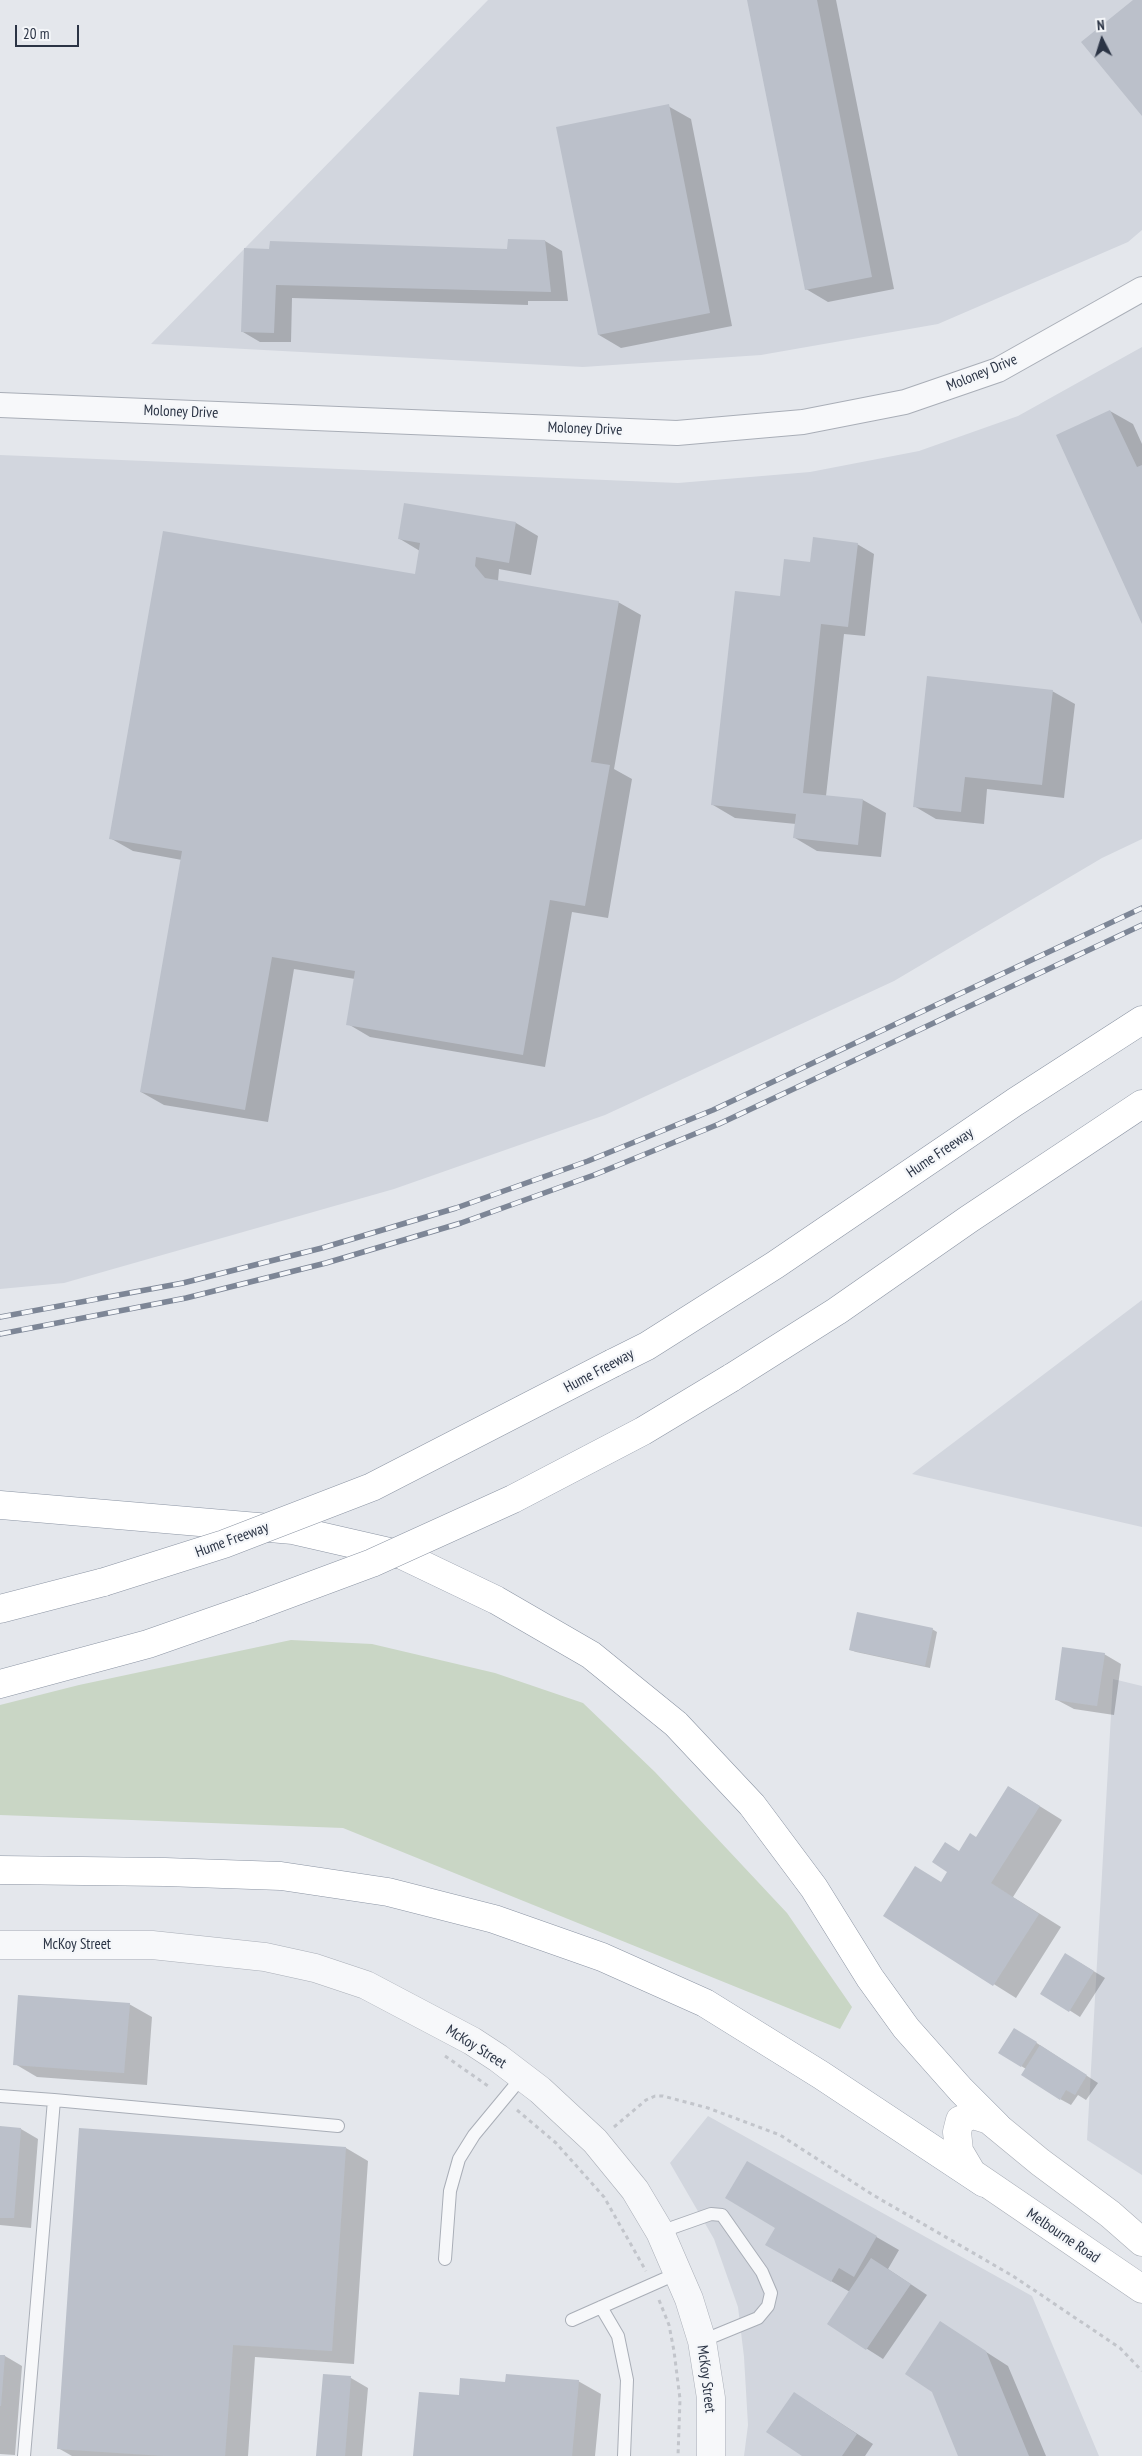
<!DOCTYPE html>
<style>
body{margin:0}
#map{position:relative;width:1142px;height:2456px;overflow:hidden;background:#e4e7ec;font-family:"PT Sans Narrow",sans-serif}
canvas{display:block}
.north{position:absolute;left:1077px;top:15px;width:50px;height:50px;-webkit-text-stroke:4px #f4f6f9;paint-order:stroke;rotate:355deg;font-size:14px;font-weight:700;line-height:20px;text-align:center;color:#2b3445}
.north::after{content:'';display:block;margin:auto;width:18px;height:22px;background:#2b3445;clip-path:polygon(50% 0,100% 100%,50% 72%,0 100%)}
.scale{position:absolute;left:15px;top:25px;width:64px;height:22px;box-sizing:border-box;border:2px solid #2b3445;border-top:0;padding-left:6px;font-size:15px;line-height:18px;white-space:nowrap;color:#2b3445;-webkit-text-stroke:4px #f4f6f9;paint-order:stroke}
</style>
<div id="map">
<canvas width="1142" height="2456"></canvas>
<div class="north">N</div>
<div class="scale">20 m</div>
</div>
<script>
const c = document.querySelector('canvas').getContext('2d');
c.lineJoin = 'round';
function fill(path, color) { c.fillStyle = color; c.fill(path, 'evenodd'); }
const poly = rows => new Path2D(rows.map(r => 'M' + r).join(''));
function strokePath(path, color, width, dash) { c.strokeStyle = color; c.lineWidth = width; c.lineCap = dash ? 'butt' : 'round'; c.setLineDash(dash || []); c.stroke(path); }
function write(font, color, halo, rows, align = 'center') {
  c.font = font + ' "PT Sans Narrow",sans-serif'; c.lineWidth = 4.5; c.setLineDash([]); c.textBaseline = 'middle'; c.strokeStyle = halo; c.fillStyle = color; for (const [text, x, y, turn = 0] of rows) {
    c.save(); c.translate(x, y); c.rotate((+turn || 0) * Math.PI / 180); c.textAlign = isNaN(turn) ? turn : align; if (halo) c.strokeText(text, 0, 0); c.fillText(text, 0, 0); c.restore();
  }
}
fill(poly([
 [488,0,1142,0,1142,230,1128,242,938,324,761,355,583,367,151,344],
 [1142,347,1142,839,1102,858,894,981,605,1115,394,1189,64,1283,0,1289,0,455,678,483,810,472,919,451,1018,416],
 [1142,1300,1142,1527,912,1474],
 [1113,1679,1142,1686,1142,2175,1087,2140],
 [708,2116,1032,2296,1099,2456,744,2456,748,2425,744,2357,738,2307,714,2239,670,2163]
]), '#d2d6de');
fill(poly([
 [291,1640,372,1644,495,1673,583,1703,655,1772,787,1913,852,2007,840,2029,343,1828,0,1815,0,1705,79,1685]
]), '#c9d6c5');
fill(poly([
 [749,0,836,0,894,289,828,302,806,289],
 [668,106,691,119,732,326,621,348,599,335],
 [545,241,562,251,568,301,528,301,528,305,292,298,291,342,260,342,243,332,245,249,507,250],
 [1110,411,1133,424,1142,444,1142,621],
 [516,523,538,536,531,575,499,569,498,581,618,602,641,615,614,769,632,779,608,918,572,912,545,1067,370,1037,348,1024,355,979,294,969,268,1122,164,1105,141,1092,182,860,133,851,110,838,416,575,420,551,400,539],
 [857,544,874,554,865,636,844,634,826,796,863,800,886,813,881,857,817,851,795,838,796,824,735,818,713,805,785,598,811,563],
 [1052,691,1075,704,1064,798,987,789,984,824,936,819,914,806],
 [932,1629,937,1632,930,1668,856,1652,850,1650],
 [1104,1654,1121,1664,1114,1715,1074,1709,1057,1700],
 [1009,1787,1062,1820,1013,1897,1061,1927,1016,1998,885,1916,942,1883,959,1852,976,1838],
 [1077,1961,1105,1978,1080,2017,1069,2010],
 [129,2004,152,2017,147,2085,37,2077,15,2064],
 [1026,2036,1098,2083,1086,2100,1078,2095,1071,2105,1060,2099,1026,2069,1000,2053],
 [0,2127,21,2129,38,2139,31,2228,0,2225],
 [346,2148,368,2161,354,2364,255,2357,248,2456,72,2456,58,2448],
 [748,2163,899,2250,888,2269,927,2295,883,2359,828,2324,850,2292,767,2244,777,2227],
 [941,2323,1008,2366,1046,2456,960,2456],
 [0,2356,5,2356,22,2366,15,2455,0,2454],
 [324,2376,351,2378,368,2388,362,2456,317,2456],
 [578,2381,601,2394,595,2456,414,2456,460,2397,506,2384],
 [794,2393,873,2444,865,2456,804,2456]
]), '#0003');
fill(poly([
 [747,0,817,0,872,277,805,290],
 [1133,0,1142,0,1142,116,1081,42],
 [669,104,710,313,598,335,556,127],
 [508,239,545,240,551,292,276,285,274,333,241,332,244,248,269,249,270,241,507,249],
 [1110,410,1137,467,1142,465,1142,624,1056,435],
 [404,503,516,522,509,563,476,557,475,566,485,578,619,601,591,762,610,765,585,906,550,900,523,1055,346,1025,355,971,272,957,245,1110,140,1092,182,851,109,839,163,531,415,574,420,543,398,539],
 [813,537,858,543,848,627,821,624,803,793,863,799,858,845,793,838,796,814,711,805,735,591,780,596,784,559,810,562],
 [927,676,1053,690,1042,785,965,777,961,812,913,807],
 [857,1612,933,1628,925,1666,849,1650],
 [1062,1647,1105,1653,1097,1706,1055,1700],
 [1008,1786,1040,1806,991,1883,1039,1914,993,1986,883,1916,915,1866,941,1882,947,1872,932,1862,945,1842,959,1851,970,1833,976,1837],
 [1065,1953,1094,1971,1069,2012,1040,1994],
 [18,1995,130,2003,124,2073,13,2065],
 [1014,2028,1037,2042,1021,2067,998,2053],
 [1040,2045,1087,2075,1075,2095,1066,2090,1060,2100,1021,2075],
 [0,2126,21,2128,14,2218,0,2218],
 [79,2128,346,2147,332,2351,233,2345,225,2456,164,2456,57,2449],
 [747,2161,877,2236,854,2277,839,2268,831,2282,765,2245,775,2228,725,2198],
 [871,2258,911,2284,866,2350,827,2324],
 [940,2321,986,2351,1029,2456,958,2456,932,2392,905,2374],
 [0,2355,5,2355,1,2406,0,2406],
 [323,2374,351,2376,345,2456,316,2456],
 [506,2374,579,2380,572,2456,413,2456,419,2392,459,2395,460,2378,505,2382],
 [794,2392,857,2434,842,2456,802,2456,766,2432]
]), '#bbc0ca');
const service = poly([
 [0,2096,54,2100,24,2456],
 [54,2100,338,2126],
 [660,2232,711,2214,722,2215,762,2272,771,2293,768,2306,758,2318,702,2341],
 [445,2259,450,2191,459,2159,474,2135,522,2077],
 [601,2307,618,2336,627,2380,624,2456],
 [572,2320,678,2273]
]);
const minor = poly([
 [0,405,677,433,803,422,905,402,998,370,1142,289]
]);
const tertiary = poly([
 [0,1945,152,1945,265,1957,315,1968,366,1985,472,2041,498,2058,540,2090,595,2141,635,2190,660,2232,689,2299,702,2341,711,2398,711,2456]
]);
const secondary = poly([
 [1142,2242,1110,2214,1040,2162,989,2120,973,2115,960,2120,957,2132,959,2151,972,2173,1142,2289]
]);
const motorway = poly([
 [613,1363,647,1346,775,1265,1015,1102,1142,1020],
 [731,1378,837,1311,969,1219,1142,1104],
 [0,1505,293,1530,402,1555,496,1600,591,1655,676,1724,752,1805,814,1888,870,1978,906,2028,961,2090,997,2126],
 [0,1609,104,1582],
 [0,1684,148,1644,251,1608],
 [0,1870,165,1872,281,1876,388,1892,494,1919,602,1957,705,2003,821,2075,984,2183]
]);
strokePath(service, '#a9aeb7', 14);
strokePath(minor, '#a9aeb7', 26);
strokePath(tertiary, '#a9aeb7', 29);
strokePath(secondary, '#a9aeb7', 29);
strokePath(motorway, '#8b94a3', 29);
strokePath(poly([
 [445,2056,491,2088],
 [517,2110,556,2143,604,2197,646,2271],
 [614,2127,646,2100,655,2096,663,2096,708,2108,780,2135,873,2195,1013,2276,1120,2348,1142,2371],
 [659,2300,669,2325,674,2351,680,2399,678,2456]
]), '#c2c5cb', 3, [4, 4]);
strokePath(service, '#f7f8fa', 12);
strokePath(minor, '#f7f8fa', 24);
strokePath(tertiary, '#f7f8fa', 28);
strokePath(secondary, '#fff', 28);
strokePath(motorway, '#fff', 28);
const rail = poly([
 [0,1317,183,1283,322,1248,456,1208,588,1161,713,1110,1142,908],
 [0,1334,186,1298,326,1263,461,1223,594,1175,719,1124,1142,925]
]);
strokePath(rail, '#7d8696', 5.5);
strokePath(rail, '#f4f6f9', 4, [11]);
const motorwayBridge = poly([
 [104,1582,224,1544,372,1487,613,1363],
 [251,1608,372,1563,513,1499,643,1431,731,1378]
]);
strokePath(motorwayBridge, '#8b94a3', 29, []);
strokePath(motorwayBridge, '#fff', 28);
write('15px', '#2b3445', '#f4f6f9', [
 ["Moloney Drive",982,373,-22],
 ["Moloney Drive",181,412,2],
 ["Moloney Drive",585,429,2],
 ["Hume Freeway",940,1153,-34],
 ["Hume Freeway",599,1371,-28],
 ["Hume Freeway",232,1540,-20],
 ["McKoy Street",77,1945],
 ["McKoy Street",476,2047,32],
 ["Melbourne Road",1063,2236,34],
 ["McKoy Street",706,2379,83]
]);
</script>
